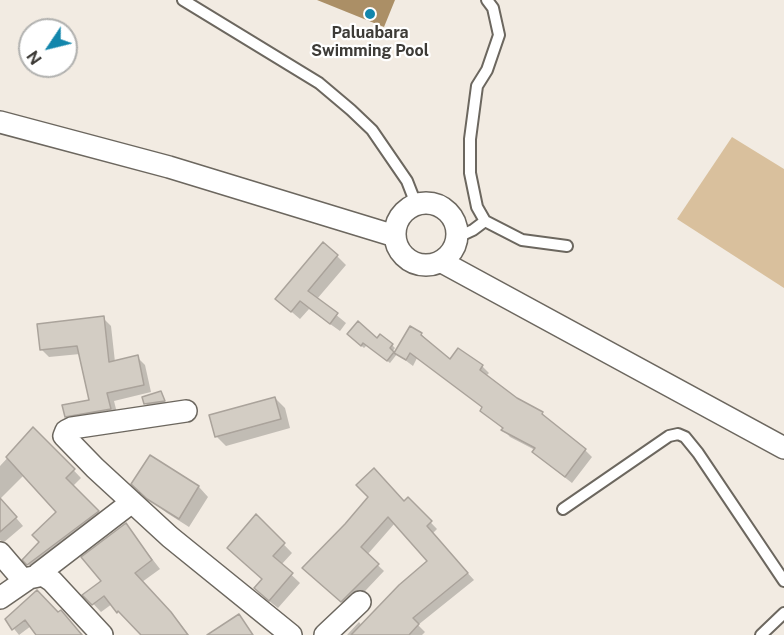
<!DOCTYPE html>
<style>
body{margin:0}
#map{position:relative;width:784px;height:635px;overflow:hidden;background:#f2ebe2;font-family:"Public Sans",sans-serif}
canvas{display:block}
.north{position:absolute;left:18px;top:18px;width:60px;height:60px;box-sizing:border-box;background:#fff;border:2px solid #b1b1af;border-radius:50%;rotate:235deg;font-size:16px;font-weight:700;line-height:24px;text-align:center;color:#3d3b37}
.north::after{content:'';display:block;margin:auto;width:21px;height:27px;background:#1286ac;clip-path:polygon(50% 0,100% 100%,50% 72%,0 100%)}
</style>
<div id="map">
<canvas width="784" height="635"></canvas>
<div class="north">N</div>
</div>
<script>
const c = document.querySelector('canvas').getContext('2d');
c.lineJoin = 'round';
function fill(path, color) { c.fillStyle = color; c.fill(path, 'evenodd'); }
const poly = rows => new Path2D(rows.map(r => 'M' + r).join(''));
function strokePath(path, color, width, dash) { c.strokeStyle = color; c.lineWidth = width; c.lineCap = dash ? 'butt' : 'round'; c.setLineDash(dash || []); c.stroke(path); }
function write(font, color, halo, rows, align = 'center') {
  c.font = font + ' "Public Sans",sans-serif'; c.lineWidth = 4.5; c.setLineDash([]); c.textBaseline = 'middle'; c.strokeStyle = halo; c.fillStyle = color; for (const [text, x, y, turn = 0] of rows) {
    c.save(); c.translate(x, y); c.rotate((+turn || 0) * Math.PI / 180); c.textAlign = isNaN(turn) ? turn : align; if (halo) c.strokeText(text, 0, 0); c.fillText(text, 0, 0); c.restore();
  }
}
fill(poly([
 [732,137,784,169,784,288,677,219]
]), '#d9c09d');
fill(poly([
 [317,0,395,0,384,27]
]), '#ab8f66');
fill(poly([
 [337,256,346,265,317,299,346,323,340,331,309,309,300,319,286,307],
 [103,318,111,326,115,362,137,357,145,365,151,392,114,401,118,417,74,425,66,417,91,401,80,354,49,357,41,349],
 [411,328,421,334,450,361,458,350,482,366,489,373,486,376,516,399,542,413,548,421,585,450,592,457,572,483,540,458,535,450,510,437,484,408,417,358,413,366,397,354,390,363,367,345,364,348,351,337,378,340,392,345,395,348,392,352,394,354],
 [161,393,166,404,148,406,146,404],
 [275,398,285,408,290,428,226,446,216,436],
 [34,429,81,478,73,486,106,520,36,572,24,560,41,542,58,512,24,475,0,499,23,526,3,543,0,540,0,466],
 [150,457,199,487,208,497,189,527,167,513,143,494],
 [408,499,437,529,432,534,474,580,418,625,425,632,422,635,347,635,359,622,362,626,430,561,395,523,367,555,384,571,349,608,311,575],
 [256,516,292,553,281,565,300,583,278,608,264,597],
 [126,525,160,569,142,582,179,622,189,635,140,635,140,632,112,604,101,612,85,595,104,582],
 [61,612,83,635,38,635,31,626,19,635,7,620,58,614]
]), '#0003');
const building = poly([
 [323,242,338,255,308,291,338,313,330,324,300,301,291,312,275,299,323,242],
 [104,316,109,362,138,355,144,385,107,393,111,409,65,417,62,405,89,400,77,346,40,350,37,324,104,316],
 [358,321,377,338,380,334,393,344,390,348,394,352,387,361,363,343,361,346,347,334,358,321],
 [410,326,422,333,421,335,450,359,458,348,483,365,480,370,517,398,543,412,542,414,586,449,565,477,532,452,535,448,501,430,503,428,480,411,482,407,410,353,406,360,394,353,410,326],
 [161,391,165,401,144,404,142,397,161,391],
 [275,397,281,419,215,437,209,415,275,397],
 [33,427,75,469,66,478,99,511,27,565,22,560,39,542,32,535,56,512,6,457,33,427],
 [150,455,199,486,179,519,147,499,131,484,150,455],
 [374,468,404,501,408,497,432,521,427,526,468,573,413,618,419,624,409,635,351,635,399,585,427,561,388,517,361,547,379,564,341,602,302,568,345,524,368,497,356,485,374,468],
 [0,498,17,517,0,532,0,498],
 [256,514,285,543,273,556,293,573,269,601,254,588,262,579,227,548,256,514],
 [126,523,152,560,135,573,171,612,188,635,141,635,118,611,117,613,104,596,92,605,82,595,101,581,81,557,126,523],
 [37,590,58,612,61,610,82,635,36,635,25,620,12,630,5,619,37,590],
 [239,614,253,635,207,635,239,614]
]);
fill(building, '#d3cdc4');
strokePath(building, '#aaa39b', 1.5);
const service = poly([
 [183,0,319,83,351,110,372,130,407,181,416,204],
 [485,221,477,207,470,173,470,139,477,86,487,70,499,35,493,8,487,0],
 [458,237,473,230,485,221,522,240,567,246],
 [563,509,669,436,678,434,685,437,698,453,784,581],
 [761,635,784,613]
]);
const minor = poly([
 [0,122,169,167,395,236],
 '395 234a31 31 0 1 1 62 0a31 31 0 1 1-62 0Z',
 [442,262,784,448],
 [186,411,72,428,66,431,64,436,95,468,170,537,291,635],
 [0,553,24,581],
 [38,574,132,502],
 [0,598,29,578,43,575,52,581,102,635],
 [325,635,360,602]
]);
strokePath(service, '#6c675f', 14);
strokePath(minor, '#6c675f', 24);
strokePath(service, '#fff', 10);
strokePath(minor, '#fff', 21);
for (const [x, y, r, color] of [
 [370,14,6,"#1286ac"]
]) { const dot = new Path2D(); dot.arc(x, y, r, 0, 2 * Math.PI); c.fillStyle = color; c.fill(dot); strokePath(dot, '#fff', 2); }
write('bold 16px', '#3d3b37', '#fff', [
 ["Paluabara",370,33],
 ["Swimming Pool",370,51]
]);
</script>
